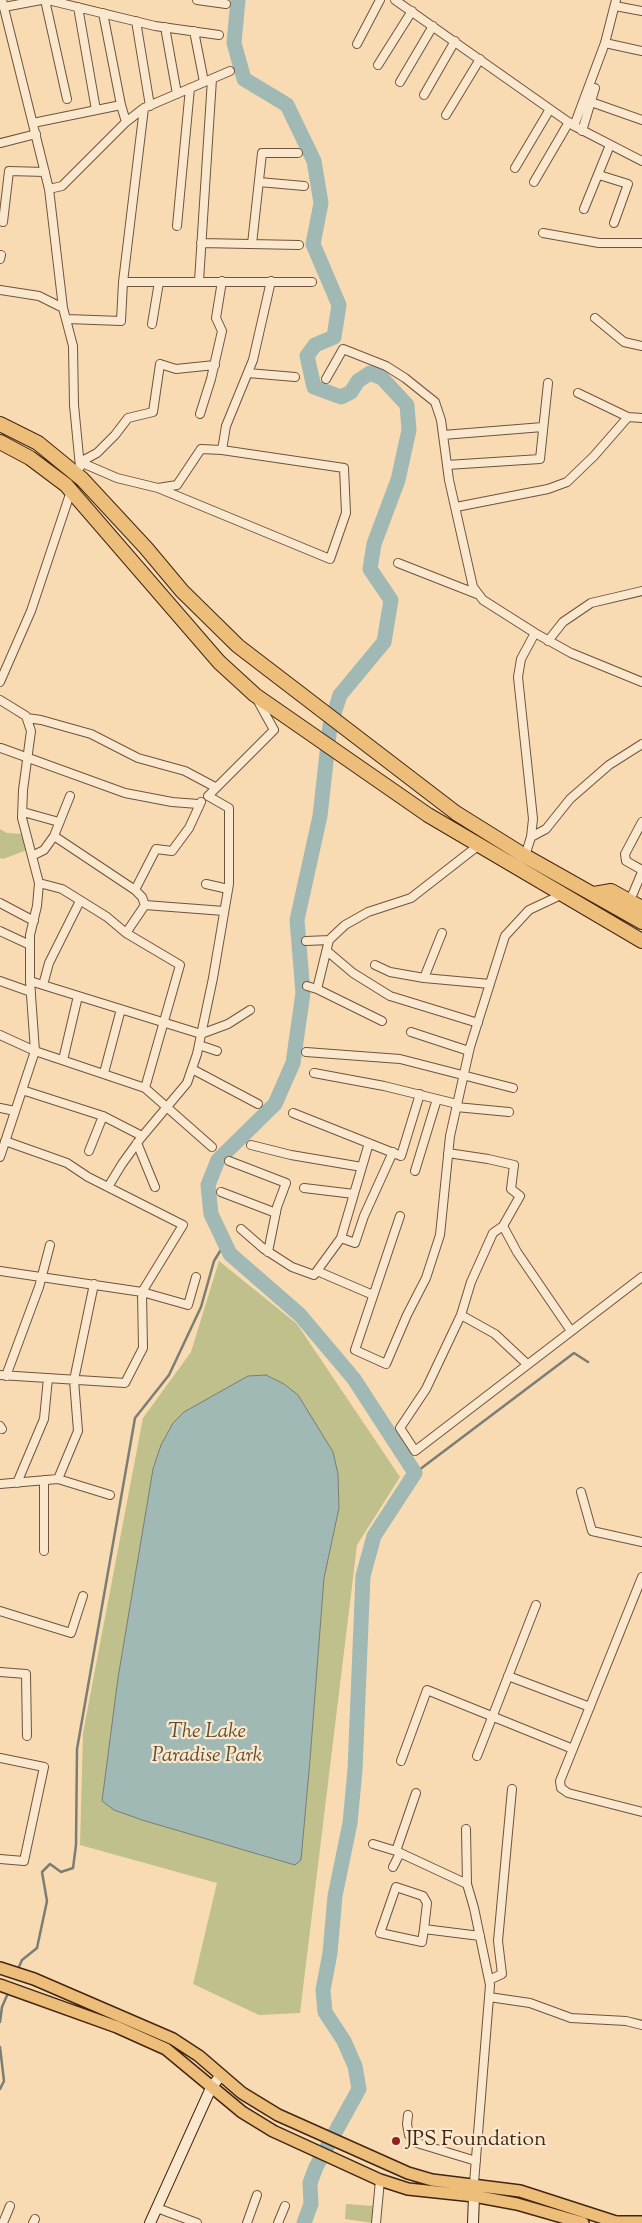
<!DOCTYPE html>
<style>
body{margin:0}
canvas{display:block;background:#f8dbb3}
</style>
<canvas width="642" height="2223"></canvas>
<script>
const c = document.querySelector('canvas').getContext('2d');
c.lineJoin = 'round';
function fill(path, color) { c.fillStyle = color; c.fill(path, 'evenodd'); }
const poly = rows => new Path2D(rows.map(r => 'M' + r).join(''));
function strokePath(path, color, width, dash) { c.strokeStyle = color; c.lineWidth = width; c.lineCap = dash ? 'butt' : 'round'; c.setLineDash(dash || []); c.stroke(path); }
function write(font, color, halo, rows, align = 'center') {
  c.font = font + ' "Sorts Mill Goudy",serif'; c.lineWidth = 4.5; c.setLineDash([]); c.textBaseline = 'middle'; c.strokeStyle = halo; c.fillStyle = color; for (const [text, x, y, turn = 0] of rows) {
    c.save(); c.translate(x, y); c.rotate((+turn || 0) * Math.PI / 180); c.textAlign = isNaN(turn) ? turn : align; if (halo) c.strokeText(text, 0, 0); c.fillText(text, 0, 0); c.restore();
  }
}
fill(poly([
 [0,829,7,833,21,834,27,850,3,859,0,858],
 [219,1261,297,1324,400,1477,357,1545,300,2013,259,2015,193,1984,217,1883,80,1845,83,1733,143,1418,191,1352],
 [346,2204,374,2206,373,2223,345,2219]
]), '#bfc08b');
const water = poly([
 [266,1375,284,1384,298,1395,333,1452,338,1474,339,1508,324,1578,310,1760,301,1860,295,1865,142,1820,114,1810,102,1801,118,1678,153,1469,161,1445,173,1423,184,1412,248,1376,266,1375]
]);
fill(water, '#a0b9b5');
strokePath(water, '#7a7e74', 1);
strokePath(poly([
 [415,1473,574,1353,588,1362],
 [18,1969,22,1960,37,1948,47,1901,42,1872,50,1864,61,1872,73,1868,76,1845,77,1749,135,1418,169,1375,201,1307,214,1261,225,1243],
 [0,2022,2,2007,8,1993],
 [0,2047,4,2081,0,2089]
]), '#7a7e74', 2.5);
strokePath(poly([
 [238,0,234,43,244,79,287,105,314,161,321,203,313,244,339,305,334,337,315,345,307,356,314,387,341,397,351,392,358,381,370,373,382,378,407,405,409,430,398,480,374,544,370,569,391,600,384,642,340,695,330,726,320,816,297,920,303,993,293,1063,275,1104,218,1160,208,1185,211,1214,230,1254,300,1315,354,1379,415,1473,374,1536,363,1576,355,1770,350,1823,335,1896,330,1953,323,1990,325,2012,344,2041,355,2066,359,2089,316,2167,310,2183,311,2204,304,2223]
]), '#a0b9b5', 15);
const street = poly([
 [2,0,49,189,63,308,73,346,74,405,80,467],
 [45,0,67,99],
 [48,0,155,26,219,35],
 [197,0,226,4],
 [395,0,574,126,642,161],
 [615,6,642,11],
 [4,7,41,0],
 [78,7,96,110],
 [103,13,121,105,126,122],
 [136,21,150,106],
 [165,27,177,94],
 [194,31,204,82],
 [605,43,642,51],
 [357,44,380,0],
 [378,65,412,11],
 [400,82,433,26],
 [424,95,455,41],
 [591,102,642,120],
 [446,115,480,59],
 [33,123,121,105],
 [574,126,605,43,616,0],
 [582,131,595,88],
 [1,143,36,134],
 [515,168,550,109],
 [599,175,628,184,614,223],
 [259,182,304,186],
 [534,182,569,122],
 [49,189,62,186,126,122,144,108,230,71],
 [584,209,610,145],
 [3,222,9,171,45,172],
 [177,226,190,88],
 [543,233,599,243,642,243],
 [201,243,299,245],
 [252,244,262,153,298,153],
 [0,259,1,255],
 [199,281,212,79],
 [123,282,312,282],
 [0,290,39,296,63,308],
 [595,318,624,342,642,346],
 [67,319,121,321,123,282,144,108],
 [152,324,159,282],
 [248,373,295,377],
 [326,379,343,349,386,366,405,378,435,402,441,420,449,480,473,587,483,600,535,633,571,653,642,682],
 [578,393,628,417,642,418],
 [200,414,211,379,222,331,216,318,222,281],
 [443,435,543,427],
 [222,450,226,426,253,360,271,281],
 [80,462,117,478,158,488,330,559,346,513,344,468,222,450,201,449,177,485,158,488],
 [80,462,97,453,115,435,128,418,153,412,160,364,176,369,215,365],
 [447,465,540,459,548,383],
 [456,507,548,489,567,482,594,456,628,417],
 [398,563,477,594],
 [548,641,563,622,591,603,642,591],
 [0,682,31,611,71,491],
 [0,700,26,716,31,731,23,790,22,818,39,883,37,906,30,935,30,981,35,1051,0,1157],
 [27,718,41,720,91,734,138,758,185,771,215,787],
 [1,748,125,793,172,802,198,804],
 [23,812,59,822],
 [642,822,625,854,626,861,642,870],
 [54,836,135,890,142,897,145,905],
 [531,837,546,829,570,799,609,765,642,744],
 [32,856,44,850,54,836,70,796],
 [525,856,531,837,533,819,518,677,521,659,535,633],
 [39,883,62,889,107,917,126,933,180,965,145,1088],
 [206,884,228,889],
 [135,890,156,849,172,851,189,828,201,802],
 [0,903,34,921],
 [629,903,642,872],
 [0,931,30,945],
 [126,933,145,905,224,911],
 [306,941,329,940],
 [327,951,353,973,390,996,478,1023],
 [375,965,390,972,424,978,490,984],
 [424,978,442,933],
 [0,981,31,992],
 [30,981,201,1034,228,1024,250,1010],
 [43,985,49,963,80,901],
 [307,986,317,989,382,1021],
 [317,989,329,940,345,925,368,912,411,898,479,845],
 [411,1032,469,1051],
 [0,1035,35,1051,145,1088,212,1147],
 [199,1045,217,1051],
 [306,1052,400,1059,513,1088],
 [63,1060,78,996],
 [192,1069,258,1104],
 [104,1073,121,1009],
 [314,1073,384,1086,457,1104],
 [22,1090,103,1116,142,1136],
 [456,1107,509,1112],
 [0,1108,15,1111],
 [293,1113,401,1156,420,1094],
 [137,1143,155,1187],
 [251,1145,291,1155,362,1167],
 [89,1151,103,1116],
 [448,1153,488,1159,514,1165,511,1189,520,1196,503,1226,517,1252,571,1331],
 [229,1161,286,1183,277,1207,268,1252],
 [415,1171,437,1099],
 [108,1187,122,1164,140,1139,187,1083,197,1054,213,978,229,884,229,808,208,796,274,730,258,701],
 [304,1188,354,1194],
 [221,1192,276,1213],
 [400,1216,355,1350,386,1364,407,1315,426,1278,440,1235,450,1136,470,1047,505,936,529,910,563,894],
 [503,1226,493,1233,471,1282,461,1315,426,1389,400,1428,415,1451,642,1277],
 [241,1229,264,1249,292,1267,314,1275,341,1238,369,1143],
 [341,1238,355,1243,364,1216,393,1152],
 [0,1271,142,1292,188,1305,196,1277],
 [317,1271,373,1295],
 [461,1315,495,1334,527,1364],
 [0,1375,125,1383,143,1348,142,1292,183,1225,88,1177,67,1163,5,1141],
 [6,1376,39,1287,50,1245],
 [0,1426,2,1429],
 [58,1479,78,1431,74,1380,94,1284],
 [44,1480,44,1551],
 [17,1483,44,1419,48,1378],
 [0,1484,58,1479,110,1495],
 [581,1492,592,1531,642,1542],
 [642,1577,560,1781,561,1788,568,1793,642,1812],
 [0,1611,71,1633,83,1596],
 [0,1672,26,1674,27,1736],
 [508,1676,590,1707],
 [477,1756,536,1605],
 [0,1758,44,1767,24,1861,0,1859],
 [401,1761,427,1690,573,1749],
 [466,1829,467,1884],
 [373,1844,396,1851,467,1884,474,1908,490,1985,474,2183],
 [396,1851,416,1793],
 [393,1867,400,1853],
 [424,1929,422,1942,380,1933,396,1887,423,1896,427,1903,424,1929,480,1936],
 [489,1980,502,1974,498,1941,512,1789],
 [489,1997,530,2003,571,2018,626,2021,642,2025],
 [408,2115,407,2124,409,2135,417,2143,476,2161],
 [157,2208,197,2223],
 [3,2223,10,2206],
 [33,2223,35,2219],
 [247,2223,257,2195],
 [278,2223,285,2206],
 [376,2223,380,2180]
]);
const secondary = poly([
 [150,2223,211,2088,221,2075],
 [473,2223,474,2196]
]);
const primary = poly([
 [0,1968,34,1979,173,2039,199,2056,242,2093,278,2115,408,2173,432,2180,520,2191,619,2223],
 [0,1985,117,2027,166,2049,242,2112,273,2131,380,2180,408,2189,474,2196,517,2204,583,2223],
 [617,2222,642,2222]
]);
const highway = poly([
 [0,424,38,443,82,479,146,548,182,591,238,646,456,813,525,856,642,922],
 [0,442,30,458,66,485,219,662,255,695,428,815,642,941],
 [594,894,611,891,642,908]
]);
strokePath(street, '#70533b', 10);
strokePath(secondary, '#422613', 12);
strokePath(primary, '#422613', 14);
strokePath(highway, '#422613', 16);
strokePath(street, '#fae8ce', 8);
strokePath(secondary, '#fae8ce', 10);
strokePath(primary, '#ecbe7a', 11);
strokePath(highway, '#ecbe7a', 14);
for (const [x, y, r, color] of [
 [396,2141,5,"#8f2418"]
]) { const dot = new Path2D(); dot.arc(x, y, r, 0, 2 * Math.PI); c.fillStyle = color; c.fill(dot); strokePath(dot, '#fae8ce', 2); }
write('italic 21px', '#614c31', '#fae8ce', [
 ["The Lake",207,1733],
 ["Paradise Park",207,1757]
]);
write('21px', '#422613', '#fae8ce', [
 ["JPS Foundation",406,2141]
], 'left');
</script>
